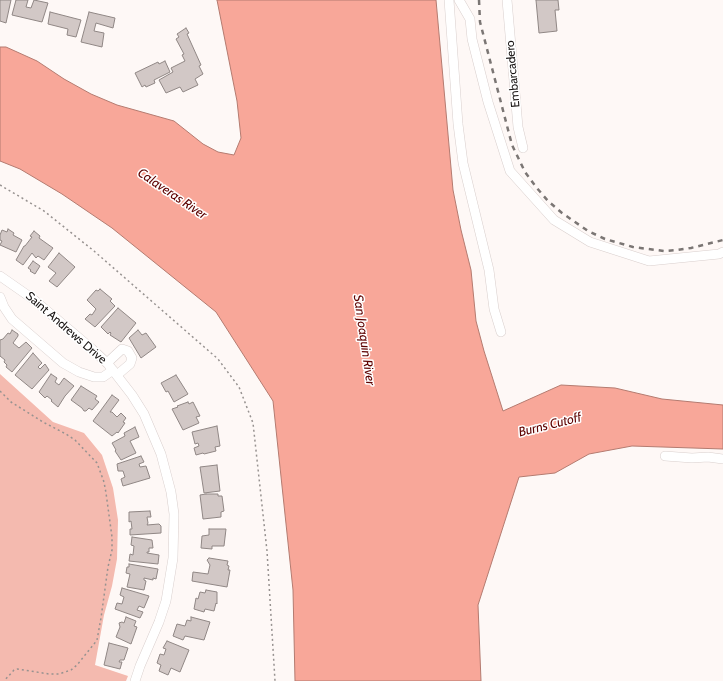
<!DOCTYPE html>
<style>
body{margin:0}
canvas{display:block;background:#fef8f6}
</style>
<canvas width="723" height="681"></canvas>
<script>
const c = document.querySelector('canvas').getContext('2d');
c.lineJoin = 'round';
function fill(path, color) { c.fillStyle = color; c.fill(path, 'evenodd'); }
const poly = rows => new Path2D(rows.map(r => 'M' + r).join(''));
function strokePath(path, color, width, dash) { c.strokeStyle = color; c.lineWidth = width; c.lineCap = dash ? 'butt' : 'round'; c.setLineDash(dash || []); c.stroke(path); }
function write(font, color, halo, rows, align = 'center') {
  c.font = font + ' Cabin,sans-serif'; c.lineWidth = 3; c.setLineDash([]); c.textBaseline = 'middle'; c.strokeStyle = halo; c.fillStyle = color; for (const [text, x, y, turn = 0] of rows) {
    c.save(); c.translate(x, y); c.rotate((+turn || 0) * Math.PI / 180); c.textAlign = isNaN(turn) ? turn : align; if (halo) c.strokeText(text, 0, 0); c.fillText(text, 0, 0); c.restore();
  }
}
fill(poly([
 [0,374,53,422,84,433,102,455,113,488,118,520,117,559,112,586,104,615,95,665,128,676,126,681,0,681]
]), '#f4baaf');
const water = poly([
 [217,0,436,0,453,190,461,230,471,270,476,321,484,351,503,411,561,385,615,388,662,399,723,405,723,449,632,446,589,454,555,473,519,477,478,605,481,681,295,681,293,590,273,401,216,312,112,228,62,194,20,169,0,161,0,47,6,47,37,61,64,79,91,94,117,105,174,121,203,144,218,152,234,155,241,138,237,101,217,0]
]);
fill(water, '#f8a799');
strokePath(water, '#b47b70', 1);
const building = poly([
 [0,0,11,0,6,23,0,21,0,0],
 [16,0,28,0,26,7,31,8,34,0,48,3,42,22,12,15,16,0],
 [536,0,558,0,559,10,555,10,557,31,539,33,536,0],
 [50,12,81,20,76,37,67,35,68,29,48,24,50,12],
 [89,12,115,18,113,28,96,23,94,31,104,33,102,47,81,42,89,12],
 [186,28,189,33,187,34,201,65,199,66,203,74,195,79,198,85,183,92,180,87,166,93,159,80,173,72,171,68,185,61,182,55,184,54,176,39,179,37,177,34,186,28],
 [165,61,170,72,154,80,155,83,146,87,145,85,142,87,135,73,158,62,159,64,165,61],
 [8,229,14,233,13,235,22,240,16,252,0,245,2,241,0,240,0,235,2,230,7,232,8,229],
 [34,231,40,236,39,238,53,248,44,260,38,256,36,258,32,253,23,265,16,260,24,246,25,246,32,237,30,236,34,231],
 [59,253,75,267,57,287,49,281,56,273,48,267,59,253],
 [33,261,40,266,35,274,30,271,31,270,28,268,33,261],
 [100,289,112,299,110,301,115,306,95,327,85,319,90,314,92,315,96,309,87,300,96,290,98,291,100,289],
 [118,308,136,323,121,342,110,335,111,333,110,332,108,334,101,327,118,308],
 [12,330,18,334,18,336,13,343,19,348,26,342,32,348,12,372,6,367,7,365,4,362,5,360,0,356,0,340,3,339,8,333,10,334,12,330],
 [138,330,142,335,146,333,156,347,141,358,129,338,138,330],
 [33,353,42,363,38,367,40,369,45,364,49,370,32,389,15,375,33,353],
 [51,374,57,378,55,382,59,385,64,378,74,386,65,396,58,407,51,401,52,400,47,396,45,398,39,392,51,374],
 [176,375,188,394,174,402,168,391,166,392,161,383,176,375],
 [81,386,97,396,95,399,99,402,92,410,89,408,86,411,84,411,82,408,71,400,81,386],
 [112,395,119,400,110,412,112,412,117,417,121,413,126,418,123,422,125,423,118,433,117,432,112,436,93,421,112,395],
 [188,402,189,404,193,402,200,416,196,417,199,423,183,430,172,409,178,407,177,406,188,402],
 [217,426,220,446,215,447,216,451,204,454,203,453,196,455,194,448,199,446,198,443,195,444,192,432,217,426],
 [135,427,139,437,130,441,136,453,121,460,115,451,116,450,112,443,125,436,124,433,135,427],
 [141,456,144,462,139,464,140,467,146,466,150,478,123,486,121,479,125,477,123,471,118,471,117,464,141,456],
 [217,465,220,491,204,493,200,467,217,465],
 [206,494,218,494,218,496,222,496,224,511,221,512,221,517,203,519,200,495,206,494],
 [150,511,151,517,147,517,148,523,147,525,159,524,161,526,161,533,130,535,130,529,132,529,131,521,129,522,129,512,150,511],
 [209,529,226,529,224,546,212,546,212,549,201,548,202,536,209,535,209,529],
 [132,537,152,540,153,548,149,548,149,552,147,552,147,553,159,555,158,564,129,561,130,554,133,555,134,546,131,545,132,537],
 [209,558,228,561,227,565,229,566,228,570,230,570,227,587,192,581,193,572,208,574,210,565,207,560,209,558],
 [129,564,158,569,156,579,153,578,153,580,144,578,144,580,146,581,144,590,127,587,130,574,126,573,127,567,129,567,129,564],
 [122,588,149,596,144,608,139,606,137,610,143,612,140,618,115,609,117,603,122,604,124,597,120,595,122,588],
 [206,590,217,592,217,604,216,603,214,611,205,609,204,612,194,609,196,598,198,599,200,592,205,593,206,590],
 [126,617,136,621,134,626,137,627,131,644,116,637,120,627,119,623,122,622,124,623,126,617],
 [191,617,210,622,204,640,185,636,183,640,173,636,177,624,185,626,187,620,191,621,191,617],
 [167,641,189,650,180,672,171,668,168,675,159,671,161,665,157,663,160,654,164,655,166,649,163,648,167,641],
 [109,643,128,648,124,660,120,660,119,662,122,662,120,669,104,665,109,643]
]);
fill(building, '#d2c8c6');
strokePath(building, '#908785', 1);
const minor = poly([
 [449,0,458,124,463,163,489,270,494,309,501,332],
 [459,0,470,19,472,39,488,102,510,171,554,220,590,242,649,261,719,254,723,252],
 [507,0,518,127,523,148],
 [0,276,33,299,92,349,108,364,132,395,144,414,161,454,171,492,174,514,173,558,166,601,159,622,140,666,135,681],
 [0,297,4,307,12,319,63,363,79,372,94,377,103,377,113,370],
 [107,363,122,349,128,351,132,358,130,364,117,375],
 [665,456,692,458,708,457,723,459]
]);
strokePath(minor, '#d9cfcd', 10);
strokePath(poly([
 [0,185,44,211,94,251,218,359,239,387,253,423,267,551,275,681],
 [0,391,11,402,43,422,66,434,75,440,97,463,104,482,106,493,112,537,112,550,108,567,101,618,97,640,94,644,77,665,71,670,59,674,49,674,17,669,14,670,4,681]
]), '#979290', 1.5, [2, 3]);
strokePath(minor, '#fff', 9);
strokePath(poly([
 [479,0,480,22,512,145,525,172,536,187,548,201,562,213,588,231,605,239,633,247,664,251,677,250,691,248,723,240]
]), '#7b7674', 2.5, [5, 5]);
write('12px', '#171312', '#fff', [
 ["Embarcadero",513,74,-95],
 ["Saint Andrews Drive",66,328,41]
]);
write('italic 13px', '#5e0200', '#fff', [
 ["Calaveras River",172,194,34],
 ["San Joaquin River",364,340,82],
 ["Burns Cutoff",550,425,-14]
]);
</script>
